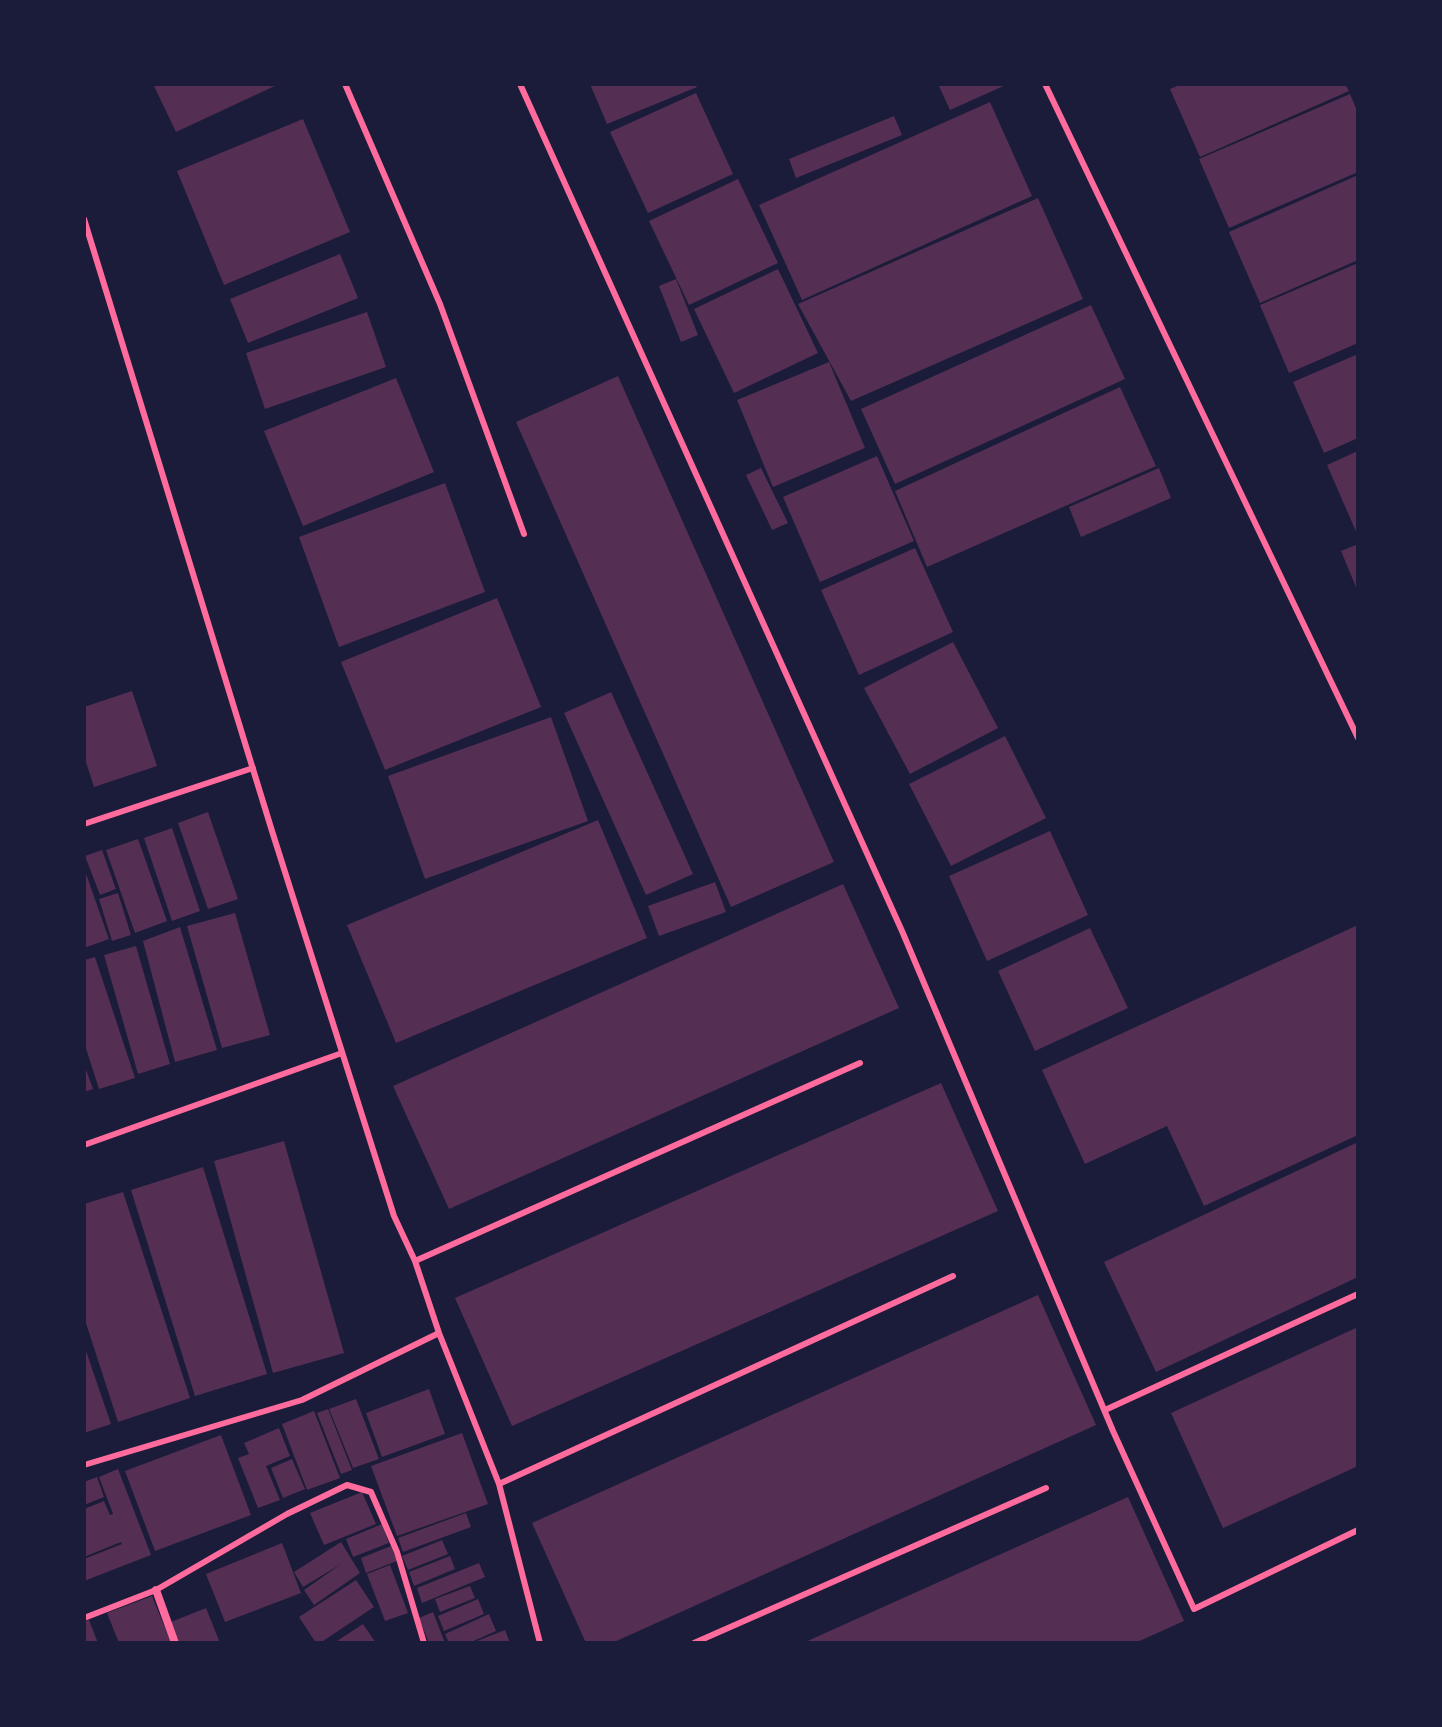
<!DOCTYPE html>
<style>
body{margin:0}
#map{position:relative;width:1442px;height:1727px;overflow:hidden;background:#1b1b3a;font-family:Lato,sans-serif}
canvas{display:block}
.frame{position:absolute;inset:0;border:86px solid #1b1b3a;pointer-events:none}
</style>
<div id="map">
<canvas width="1442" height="1727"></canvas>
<div class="frame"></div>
</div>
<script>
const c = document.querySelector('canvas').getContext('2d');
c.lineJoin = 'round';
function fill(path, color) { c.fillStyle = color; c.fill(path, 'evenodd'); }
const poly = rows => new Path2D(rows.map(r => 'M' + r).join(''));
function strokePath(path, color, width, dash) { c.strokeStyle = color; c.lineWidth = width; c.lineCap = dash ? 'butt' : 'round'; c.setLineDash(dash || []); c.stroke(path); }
fill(poly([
 [153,84,279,84,176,132],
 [590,84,695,84,697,87,607,124],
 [938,84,1008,84,950,110],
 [1182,84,1345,84,1349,91,1200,157,1170,89],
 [696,93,733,174,648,213,610,132],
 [1350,94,1358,113,1358,172,1229,228,1199,159],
 [990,102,1032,196,802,300,759,205],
 [894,116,902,135,796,178,789,159],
 [303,119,350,232,224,285,177,171],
 [1358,175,1358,260,1260,303,1229,232],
 [738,179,778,263,689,305,649,221],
 [1038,198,1083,299,851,401,798,304],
 [340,254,358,298,248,343,230,299],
 [1358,263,1358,343,1289,373,1260,305],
 [778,269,818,353,734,393,694,309],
 [676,279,698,335,681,342,659,286],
 [1091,305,1125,379,895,484,861,409],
 [367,312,386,367,265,409,246,353],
 [1358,354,1358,438,1324,453,1293,382],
 [829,362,865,448,773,487,737,400],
 [618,376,834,862,731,907,516,422],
 [396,378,434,472,303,526,264,431],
 [1120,387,1156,466,927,567,895,491],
 [1358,451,1358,536,1327,465],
 [877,456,914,541,820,582,783,497],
 [761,468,788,523,772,530,746,475],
 [1159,468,1171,498,1081,537,1069,507],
 [445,483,485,592,339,647,299,537],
 [1358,544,1358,592,1341,551],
 [915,548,953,632,859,675,821,590],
 [497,598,541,707,385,770,341,662],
 [953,642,998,728,910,774,864,688],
 [132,691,157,766,94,787,84,756,84,707],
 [611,692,693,874,646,895,564,713],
 [551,717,588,821,425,879,388,776],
 [1005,736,1046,818,951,866,909,784],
 [208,812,238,899,208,909,178,823],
 [598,820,647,938,396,1043,347,925],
 [172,828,200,911,172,921,144,838],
 [1050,831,1088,915,987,961,949,876],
 [138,839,167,921,135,933,106,850],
 [102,850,116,889,100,895,85,856],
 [84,868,109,939,84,948],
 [715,882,726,912,659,936,648,906],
 [843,884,899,1008,449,1209,393,1086],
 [118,893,131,935,112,941,99,899],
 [235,913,270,1035,222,1048,187,926],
 [1358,925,1358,1135,1204,1206,1167,1126,1085,1164,1042,1070],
 [180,927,217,1050,175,1062,143,941],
 [1090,928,1128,1008,1035,1051,998,971],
 [136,946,170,1064,138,1074,104,955],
 [95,957,135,1078,99,1089,84,1042,84,960],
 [84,1064,93,1089,84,1092],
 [941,1083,998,1211,512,1426,455,1298],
 [284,1141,344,1353,273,1373,214,1161],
 [1358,1142,1358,1277,1156,1372,1104,1262],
 [203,1167,267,1374,195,1396,131,1190],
 [123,1192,190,1398,118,1422,84,1317,84,1204],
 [1038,1295,1096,1425,612,1643,586,1643,532,1523],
 [1358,1327,1358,1466,1223,1528,1171,1413],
 [84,1345,111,1424,84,1433],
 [429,1389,445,1434,382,1457,366,1413],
 [356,1399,379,1459,353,1468,329,1409],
 [328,1409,352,1470,341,1474,317,1413],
 [314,1411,340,1478,307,1490,282,1424],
 [279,1428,290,1456,266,1466,280,1500,258,1508,238,1458,249,1454,244,1443],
 [462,1433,488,1504,397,1536,371,1466],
 [221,1435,251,1515,155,1551,125,1471],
 [292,1459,305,1489,283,1498,271,1468],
 [118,1469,151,1555,84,1581,84,1559,122,1544,121,1542,84,1557,84,1509,104,1501,110,1515,113,1514,99,1477],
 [97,1477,104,1497,84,1505,84,1482],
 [362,1492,376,1524,324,1545,310,1513],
 [1128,1497,1184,1621,1135,1643,803,1643],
 [466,1513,471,1527,403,1552,398,1538],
 [382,1524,389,1543,353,1557,346,1539],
 [442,1540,448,1554,408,1570,402,1556],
 [341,1542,360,1573,314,1605,304,1590,341,1564,303,1587,294,1572],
 [282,1543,301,1593,225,1622,206,1574],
 [391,1546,397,1561,366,1573,361,1558],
 [450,1556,455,1569,414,1586,409,1572],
 [479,1563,485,1577,422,1603,417,1588],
 [390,1565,408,1613,385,1621,367,1574],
 [356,1580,374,1607,320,1643,316,1643,299,1617],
 [470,1586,475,1598,440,1612,435,1599],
 [152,1596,171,1643,119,1643,107,1613],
 [478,1599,484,1614,444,1631,438,1616],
 [206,1608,220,1643,179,1643,171,1622],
 [433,1612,445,1643,429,1643,419,1618],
 [489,1614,496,1631,469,1643,449,1643,445,1634],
 [89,1620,98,1643,84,1643,84,1622],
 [363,1624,376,1643,334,1643],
 [505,1630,510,1643,472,1643]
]), '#542f53');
strokePath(poly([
 [345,84,440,304,524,534],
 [520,84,902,931,1113,1431,1194,1609,1358,1530],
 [1045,84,1358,738],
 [84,219,272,831,394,1216,415,1261,439,1333,302,1400,84,1465],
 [84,824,253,768],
 [84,1145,342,1053],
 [415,1261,860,1063],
 [439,1333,499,1484,540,1643],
 [1105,1410,1358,1294],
 [499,1484,953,1276],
 [84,1618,156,1590,287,1514,347,1485,371,1492,397,1552,424,1643],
 [694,1643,1046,1488]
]), '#ff6b9d', 6);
strokePath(poly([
 [156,1590,175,1643]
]), '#ff6b9d', 8);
</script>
